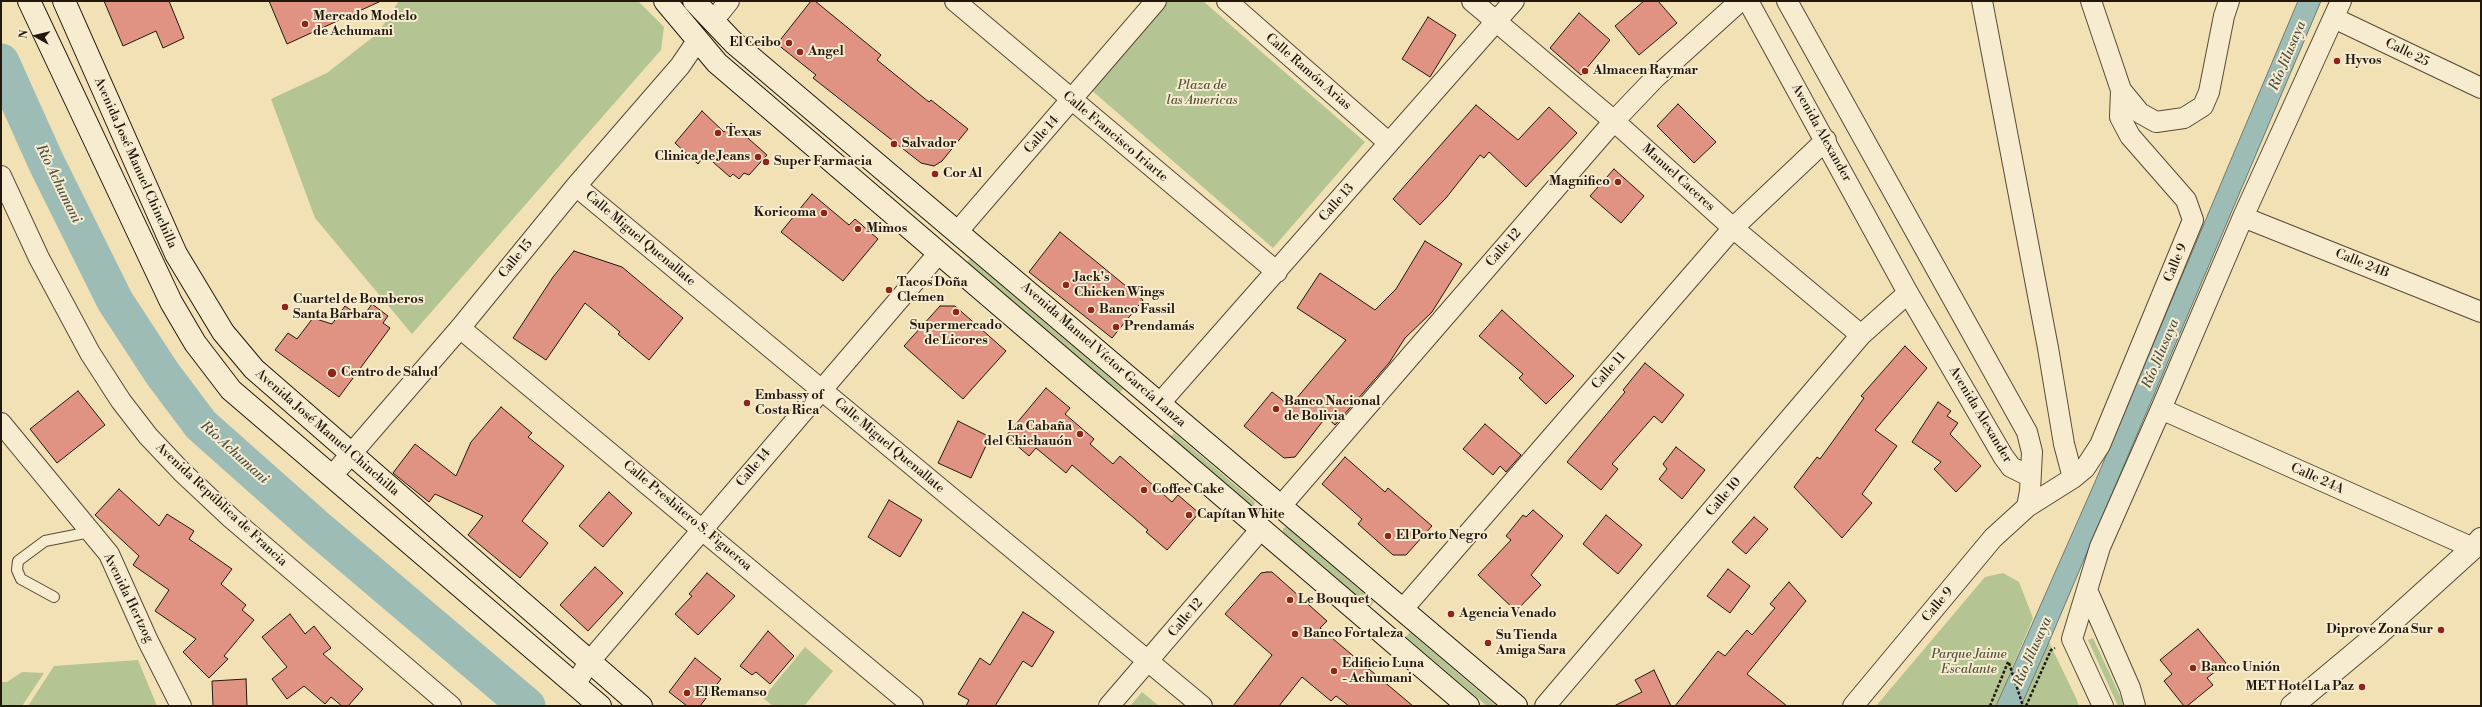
<!DOCTYPE html>
<meta charset="utf-8">
<style>
body{margin:0}
#map{position:relative;width:2482px;height:707px;overflow:hidden;background:#f2e1b5;font-family:"Libre Bodoni",serif}
canvas{display:block}
.frame{position:absolute;inset:0;border:2px solid #24180d;pointer-events:none}
.north{position:absolute;left:16px;top:16px;width:40px;height:40px;-webkit-text-stroke:3px #f7eccf;paint-order:stroke;rotate:278deg;font-size:11px;font-weight:700;line-height:16px;text-align:center;color:#24180d}
.north::after{content:'';display:block;margin:auto;width:14px;height:18px;background:#24180d;clip-path:polygon(50% 0,100% 100%,50% 72%,0 100%)}
</style>
<div id="map">
<canvas width="2482" height="707"></canvas>
<div class="frame"></div>
<div class="north">N</div>
</div>
<script>
const c = document.querySelector('canvas').getContext('2d');
c.lineJoin = 'round';
function fill(path, color) { c.fillStyle = color; c.fill(path, 'evenodd'); }
const poly = rows => new Path2D(rows.map(r => 'M' + r).join(''));
function strokePath(path, color, width, dash) { c.strokeStyle = color; c.lineWidth = width; c.lineCap = dash ? 'butt' : 'round'; c.setLineDash(dash || []); c.stroke(path); }
function write(font, color, halo, rows, align = 'center') {
  c.font = font + ' "Libre Bodoni",serif'; c.lineWidth = 4; c.setLineDash([]); c.textBaseline = 'middle'; c.strokeStyle = halo; c.fillStyle = color; for (const [text, x, y, turn = 0] of rows) {
    c.save(); c.translate(x, y); c.rotate((+turn || 0) * Math.PI / 180); c.textAlign = isNaN(turn) ? turn : align; if (halo) c.strokeText(text, 0, 0); c.fillText(text, 0, 0); c.restore();
  }
}
fill(poly([
 [399,1,638,1,664,27,661,50,412,334,315,218,271,99,327,73,378,33],
 [1163,1,1203,1,1365,142,1273,248,1089,88],
 [970,259,1123,389,1119,393,966,263],
 [1174,433,1255,502,1254,505,1252,506,1170,437],
 [1287,527,1374,602,1370,607,1283,532,1283,528],
 [2003,573,2019,582,2033,618,1996,706,1876,706,1985,577],
 [1410,632,1496,706,1487,706,1406,637],
 [2093,638,2122,700,2123,706,2118,706,2088,640],
 [2049,642,2077,700,2079,706,2021,706],
 [805,647,833,671,804,706,773,706,763,698],
 [138,660,157,706,28,706,54,666],
 [22,672,44,673,22,706,1,706,1,682,7,682],
 [1142,692,1159,706,1130,706]
]), '#b4c492');
const water = poly([
 [2298,1,2321,1,2049,642,2021,706,1996,706,2095,482,2298,1]
]);
fill(water, '#9dbcb6');
strokePath(water, '#6d7a72', 1);
strokePath(poly([
 [1,62,46,162,115,301,162,373,201,425,317,528,527,706]
]), '#9dbcb6', 37);
const building = poly([
 [104,1,169,1,184,38,163,48,156,31,123,46,104,1],
 [269,1,381,1,287,44,269,1],
 [811,1,815,1,881,55,877,60,929,102,931,100,968,129,942,161,934,166,921,163,813,78,816,75,777,44,811,1],
 [1644,1,1658,1,1677,23,1639,55,1615,26,1644,1],
 [1579,13,1610,40,1581,75,1550,48,1579,13],
 [1428,17,1456,35,1430,77,1402,59,1428,17],
 [1678,104,1716,142,1694,163,1657,126,1678,104],
 [1476,105,1518,140,1549,107,1577,133,1526,187,1489,152,1484,158,1480,155,1446,198,1420,225,1393,199,1476,105],
 [702,111,724,132,731,123,767,155,749,175,744,173,739,179,733,174,730,177,705,155,698,164,675,143,702,111],
 [1614,169,1644,196,1621,223,1590,196,1614,169],
 [812,194,849,225,855,219,878,239,843,281,781,232,812,194],
 [1060,232,1143,300,1112,338,1029,272,1060,232],
 [1425,241,1462,264,1432,312,1405,338,1389,363,1335,425,1326,417,1295,457,1284,458,1244,426,1272,392,1290,406,1346,340,1297,308,1320,273,1375,310,1396,289,1425,241],
 [574,251,622,267,683,318,649,360,618,334,620,332,585,303,546,360,513,338,553,277,574,251],
 [372,304,388,316,383,323,390,328,339,397,275,350,288,333,297,339,313,318,332,324,345,306,362,318,372,304],
 [940,306,955,306,1006,351,963,399,904,346,940,306],
 [1502,310,1574,376,1546,404,1519,378,1523,374,1479,336,1502,310],
 [1905,346,1927,368,1875,430,1897,446,1862,494,1872,503,1842,538,1794,487,1817,457,1820,459,1864,398,1861,396,1905,346],
 [1645,363,1684,395,1662,423,1654,416,1612,464,1618,469,1601,490,1567,462,1625,392,1623,390,1645,363],
 [1046,388,1070,408,1065,414,1094,439,1090,444,1113,464,1120,456,1172,502,1178,495,1199,513,1167,550,1146,532,1148,530,1072,465,1066,473,1036,448,1029,456,1006,436,1046,388],
 [78,391,105,425,57,463,30,429,78,391],
 [1938,402,1951,411,1947,416,1958,423,1950,434,1981,466,1956,492,1934,469,1941,462,1912,442,1938,402],
 [501,407,532,433,528,437,564,466,522,521,548,543,520,578,468,535,483,516,435,494,429,502,393,473,415,444,456,476,471,442,501,407],
 [958,421,990,437,971,478,938,463,958,421],
 [1485,424,1521,455,1506,472,1500,466,1493,475,1463,449,1485,424],
 [1676,447,1705,470,1682,499,1659,479,1667,469,1663,464,1676,447],
 [1345,457,1385,492,1388,488,1432,526,1406,555,1393,555,1358,524,1362,519,1322,484,1345,457],
 [119,489,159,526,167,514,194,531,189,539,232,569,221,584,246,605,242,610,254,620,224,656,228,659,209,678,183,652,196,639,155,611,169,590,133,565,139,556,95,515,119,489],
 [609,492,632,513,603,547,579,526,609,492],
 [889,500,922,520,900,557,868,537,889,500],
 [1533,510,1563,536,1531,575,1541,585,1516,611,1478,575,1511,540,1506,536,1523,515,1526,517,1533,510],
 [1606,515,1642,545,1618,574,1583,544,1606,515],
 [1754,517,1768,529,1746,554,1732,542,1754,517],
 [595,567,623,593,588,631,560,605,595,567],
 [1728,569,1750,586,1730,613,1707,596,1728,569],
 [1267,572,1272,572,1327,621,1320,628,1413,706,1349,706,1336,696,1331,701,1302,677,1279,706,1233,706,1272,655,1225,614,1261,573,1267,572],
 [707,573,735,596,698,635,675,614,692,596,689,594,707,573],
 [1789,582,1806,601,1747,674,1787,706,1675,706,1718,651,1725,656,1747,630,1752,635,1775,608,1770,604,1789,582],
 [1023,612,1054,632,1032,667,1023,661,995,706,966,706,969,700,958,694,980,658,990,665,1023,612],
 [290,614,305,634,314,626,331,648,323,654,363,689,348,706,342,706,331,697,325,704,304,686,287,699,272,679,287,667,262,637,290,614],
 [2198,629,2226,663,2207,678,2213,685,2187,706,2184,706,2164,681,2172,674,2160,660,2198,629],
 [768,631,794,656,770,684,756,672,752,675,740,666,768,631],
 [695,658,721,679,700,706,687,706,669,692,695,658],
 [1654,670,1671,706,1614,706,1642,692,1635,680,1654,670],
 [246,679,247,706,213,706,212,681,246,679]
]);
fill(building, '#e09283');
strokePath(building, '#24180d', 1);
const service = poly([
 [54,597,21,579,17,570,18,561,45,541,90,532]
]);
const minor = poly([
 [955,1,1277,272],
 [1227,1,1389,143],
 [1472,1,1614,121,1733,228,1861,335],
 [1748,1,1908,293,2003,456,2011,467,2029,476],
 [1787,1,2027,432,2032,452,2030,491,2027,507,1993,538,1853,706],
 [1982,1,2048,348,2064,444,2073,478],
 [2334,18,2481,88],
 [713,21,729,1],
 [2121,90,2140,113,2156,122,2184,118,2203,106,2209,92,2224,16,2229,1],
 [1,176,39,258,90,353,121,401,148,436,182,472,231,518,451,706],
 [576,186,1202,706],
 [2243,217,2481,312],
 [958,231,1156,1],
 [460,328,913,706],
 [1160,403,1514,1],
 [2161,409,2473,548],
 [1,423,109,554,148,641,181,706],
 [332,476,460,328,576,186,680,66,697,41],
 [1280,507,1614,121,1656,77,1740,1],
 [2027,507,2073,478,2085,468,2100,445,2193,220,2186,200,2130,136,2120,117,2121,90,2091,1],
 [2087,590,2130,688,2135,706],
 [1402,610,1733,228,1826,140],
 [575,685,589,662,938,254],
 [1109,706,1261,529],
 [1545,706,1861,335,1908,293],
 [2103,706,2072,639,2100,547,2161,409,2243,217,2341,1]
]);
const tertiary = poly([
 [2292,706,2377,635,2473,548,2481,539]
]);
const secondary = poly([
 [29,1,171,302,195,343,231,390,600,706],
 [64,1,176,254,223,332,254,369,641,706],
 [665,1,717,63,1468,706],
 [694,1,734,43,1516,706]
]);
strokePath(service, '#584a37', 12);
strokePath(minor, '#584a37', 22);
strokePath(tertiary, '#584a37', 24);
strokePath(secondary, '#24180d', 24);
strokePath(poly([
 [2009,663,2023,706],
 [1990,706,2008,662],
 [2026,706,2051,650,2055,648]
]), '#24180d', 2.5, [3, 2]);
strokePath(service, '#f7eccf', 10);
strokePath(minor, '#f7eccf', 20);
strokePath(tertiary, '#f7eccf', 22);
strokePath(secondary, '#f7eccf', 22);
for (const [x, y, r, color] of [
 [305,24,4,"#8f2418"],
 [789,43,4,"#8f2418"],
 [800,52,4,"#8f2418"],
 [2337,61,4,"#8f2418"],
 [1585,71,4,"#8f2418"],
 [718,133,4,"#8f2418"],
 [894,144,4,"#8f2418"],
 [758,157,4,"#8f2418"],
 [766,162,4,"#8f2418"],
 [935,174,4,"#8f2418"],
 [1618,182,4,"#8f2418"],
 [824,213,4,"#8f2418"],
 [858,229,4,"#8f2418"],
 [1066,285,4,"#8f2418"],
 [889,290,4,"#8f2418"],
 [285,307,4,"#8f2418"],
 [1091,310,4,"#8f2418"],
 [956,312,4,"#8f2418"],
 [1116,327,4,"#8f2418"],
 [332,373,5,"#8f2418"],
 [747,403,4,"#8f2418"],
 [1276,409,4,"#8f2418"],
 [1080,434,4,"#8f2418"],
 [1144,490,4,"#8f2418"],
 [1189,515,4,"#8f2418"],
 [1388,536,4,"#8f2418"],
 [1290,600,4,"#8f2418"],
 [1451,614,4,"#8f2418"],
 [2441,630,4,"#8f2418"],
 [1295,634,4,"#8f2418"],
 [1488,643,4,"#8f2418"],
 [2193,668,4,"#8f2418"],
 [1334,671,4,"#8f2418"],
 [2362,687,4,"#8f2418"],
 [687,693,4,"#8f2418"]
]) { const dot = new Path2D(); dot.arc(x, y, r, 0, 2 * Math.PI); c.fillStyle = color; c.fill(dot); strokePath(dot, '#f7eccf', 1.5); }
write('bold 13px', '#24180d', '#f7eccf', [
 ["Mercado Modelo",313,17],
 ["de Achumani",313,32],
 ["El Ceibo",781,43,"right"],
 ["Angel",808,52],
 ["Hyvos",2345,61],
 ["Almacen Raymar",1593,71],
 ["Texas",726,133],
 ["Salvador",902,144],
 ["Clinica de Jeans",750,157,"right"],
 ["Super Farmacia",774,162],
 ["Cor Al",943,174],
 ["Magnifico",1610,182,"right"],
 ["Koricoma",816,213,"right"],
 ["Mimos",866,229],
 ["Jack's",1074,278],
 ["Chicken Wings",1074,293],
 ["Tacos Doña",897,283],
 ["Clemen",897,298],
 ["Cuartel de Bomberos",293,300],
 ["Santa Barbara",293,315],
 ["Banco Fassil",1099,310],
 ["Supermercado",956,326,"center"],
 ["de Licores",956,341,"center"],
 ["Prendamás",1124,327],
 ["Centro de Salud",341,373],
 ["Embassy of",755,396],
 ["Costa Rica",755,411],
 ["Banco Nacional",1284,402],
 ["de Bolivia",1284,417],
 ["La Cabaña",1072,427,"right"],
 ["del Chichauón",1072,442,"right"],
 ["Coffee Cake",1152,490],
 ["Capítan White",1197,515],
 ["El Porto Negro",1396,536],
 ["Le Bouquet",1298,600],
 ["Agencia Venado",1459,614],
 ["Diprove Zona Sur",2433,630,"right"],
 ["Banco Fortaleza",1303,634],
 ["Su Tienda",1496,636],
 ["Amiga Sara",1496,651],
 ["Edificio Luna",1342,664],
 ["- Achumani",1342,679],
 ["Banco Unión",2201,668],
 ["MET Hotel La Paz",2354,687,"right"],
 ["El Remanso",695,693]
], 'left');
write('13px', '#24180d', '#f7eccf', [
 ["Calle 25",2407,53,26],
 ["Calle Ramón Arias",1308,72,41],
 ["Avenida Alexander",1821,133,61],
 ["Calle 14",1042,135,-49],
 ["Calle Francisco Iriarte",1115,137,40],
 ["Avenida José Manuel Chinchilla",135,163,66],
 ["Manuel Caceres",1678,178,42],
 ["Calle 13",1337,203,-49],
 ["Calle Miguel Quenallate",640,239,40],
 ["Calle 12",1504,248,-49],
 ["Calle 15",516,259,-51],
 ["Calle 9",2176,263,-67],
 ["Calle 24B",2362,264,22],
 ["Avenida Manuel Víctor García Lanza",1103,355,41],
 ["Calle 11",1609,371,-49],
 ["Avenida Alexander",1980,415,59],
 ["Avenida José Manuel Chinchilla",327,433,41],
 ["Calle Miguel Quenallate",889,446,40],
 ["Calle 14",754,468,-50],
 ["Calle 24A",2317,479,24],
 ["Calle 10",1724,497,-50],
 ["Avenida República de Francia",221,505,43],
 ["Calle Presbitero S. Figueroa",687,516,40],
 ["Avenida Hertzog",128,598,64],
 ["Calle 9",1938,605,-50],
 ["Calle 12",1186,618,-50]
]);
write('italic 13px', '#56543c', '#f7eccf', [
 ["Plaza de",1202,86],
 ["las Americas",1202,101],
 ["Parque Jaime",1969,655],
 ["Escalante",1969,670]
]);
write('italic 14px', '#4e5148', '#f7eccf', [
 ["Río Jilusaya",2288,56,-67],
 ["Río Achumani",58,184,64],
 ["Río Jilusaya",2161,354,-67],
 ["Río Achumani",234,453,42],
 ["Río Jilusaya",2033,652,-66]
]);
</script>
